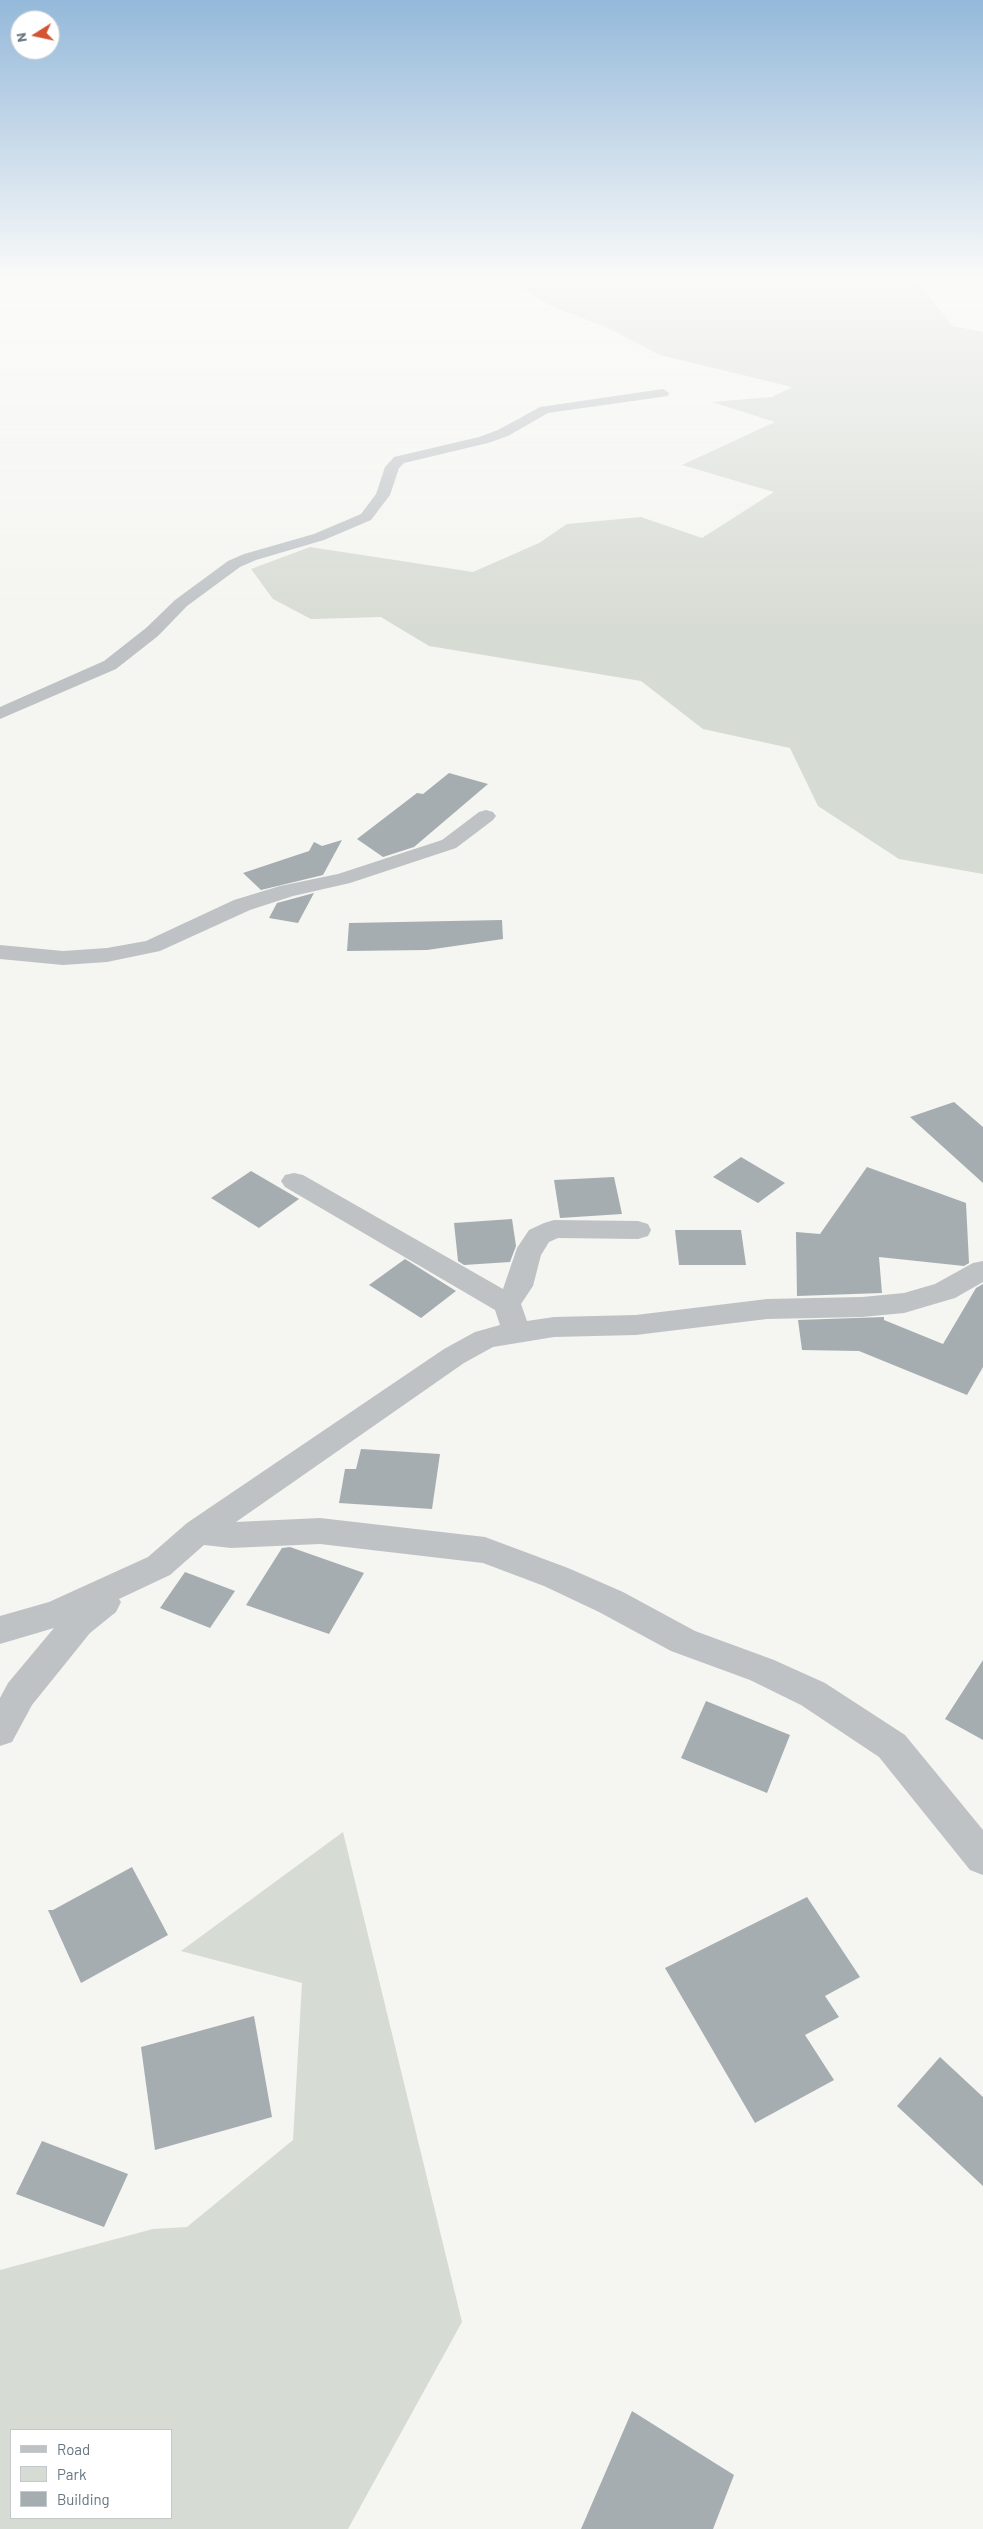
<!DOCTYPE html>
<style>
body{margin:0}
#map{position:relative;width:983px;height:2529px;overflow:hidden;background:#f5f5f1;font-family:Barlow,sans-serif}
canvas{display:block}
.legend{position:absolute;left:10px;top:2429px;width:162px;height:90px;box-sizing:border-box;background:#fff;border:1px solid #c2c8cc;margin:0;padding:6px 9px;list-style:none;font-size:15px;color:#667580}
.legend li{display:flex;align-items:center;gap:10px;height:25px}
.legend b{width:25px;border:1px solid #c2c8cc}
.north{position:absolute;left:10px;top:10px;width:50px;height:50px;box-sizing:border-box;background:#fff;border:1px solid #c2c8cc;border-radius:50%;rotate:260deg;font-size:14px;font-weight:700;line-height:20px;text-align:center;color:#667580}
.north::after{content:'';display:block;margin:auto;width:18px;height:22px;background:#d35533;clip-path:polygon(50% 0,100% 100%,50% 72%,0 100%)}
</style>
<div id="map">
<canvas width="983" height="2529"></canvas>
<ul class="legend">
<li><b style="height:6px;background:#bec2c5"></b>Road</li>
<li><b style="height:14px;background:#d6dbd3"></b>Park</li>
<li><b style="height:14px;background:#a5adb1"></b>Building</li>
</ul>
<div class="north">N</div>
</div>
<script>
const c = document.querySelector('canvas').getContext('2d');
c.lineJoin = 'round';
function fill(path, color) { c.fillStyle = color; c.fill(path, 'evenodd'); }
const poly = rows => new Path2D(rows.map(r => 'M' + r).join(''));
fill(poly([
 [502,276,912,276,953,326,983,332,983,874,899,859,818,806,790,748,703,729,641,681,429,646,381,617,311,619,273,599,251,569,310,547,473,572,539,543,567,524,641,517,702,538,774,492,682,465,775,422,712,402,772,397,792,387,660,355,606,327,553,307],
 [343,1832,462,2322,348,2529,0,2529,0,2270,153,2229,187,2227,293,2140,302,1983,181,1951],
 [11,2430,171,2430,171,2518,11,2518]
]), '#d6dbd3');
fill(poly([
 [449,773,488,784,414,847,383,857,357,839,417,793,423,794],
 [342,840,323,875,261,890,243,873,309,851,314,842,322,846],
 [314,893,298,923,269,918,277,903],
 [502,920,503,939,427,950,347,951,349,923],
 [954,1102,983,1127,983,1183,910,1117],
 [741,1157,785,1183,758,1203,713,1177],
 [867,1167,966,1203,969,1263,964,1266,879,1257,882,1293,797,1296,796,1232,820,1234],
 [251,1171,299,1199,259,1228,211,1198],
 [614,1177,622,1214,560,1218,554,1180],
 [512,1219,516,1246,510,1262,464,1265,458,1261,454,1223],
 [675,1230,741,1230,746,1265,679,1265],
 [405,1259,456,1291,421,1318,369,1285],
 [983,1284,983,1367,967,1395,859,1351,802,1350,798,1320,884,1317,884,1320,943,1344,976,1288],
 [361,1449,440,1454,432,1509,339,1503,345,1469,356,1469],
 [290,1547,364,1573,329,1634,246,1605,282,1548],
 [185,1572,235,1591,210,1628,160,1608],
 [983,1660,983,1740,945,1719],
 [706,1701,790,1735,767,1793,681,1758],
 [132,1867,168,1935,81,1983,48,1910,53,1910],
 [807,1897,860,1977,825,1996,839,2017,805,2035,834,2080,755,2123,665,1968],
 [254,2016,272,2117,155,2150,141,2047],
 [940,2057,983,2097,983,2186,897,2106],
 [42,2141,128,2174,104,2227,16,2194],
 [632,2411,734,2475,713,2529,581,2529]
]), '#a5adb1');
fill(poly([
 [663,389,669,393,668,396,548,413,508,436,488,443,404,463,399,468,390,495,371,520,324,540,256,560,240,567,187,606,158,636,116,669,0,719,0,707,104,661,146,628,175,600,228,561,244,554,314,534,361,514,376,494,385,467,394,457,479,437,498,430,540,407,663,389],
 [486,810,493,812,496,816,493,820,456,848,350,883,293,896,250,910,160,951,107,962,63,965,0,959,0,945,63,951,107,948,146,941,234,900,280,886,338,874,442,840,479,812,486,810],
 [294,1173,303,1175,503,1289,517,1248,529,1230,544,1223,554,1220,638,1221,648,1224,651,1230,648,1236,638,1239,558,1238,549,1242,541,1255,533,1286,521,1304,527,1321,554,1317,636,1315,767,1299,862,1297,904,1293,935,1284,973,1263,983,1261,983,1282,955,1298,904,1313,862,1317,767,1319,636,1335,554,1337,493,1347,464,1363,236,1522,320,1518,485,1537,568,1568,623,1592,695,1631,774,1660,825,1683,905,1735,983,1830,983,1875,970,1870,879,1757,801,1705,750,1680,671,1651,599,1612,544,1586,483,1563,320,1544,231,1548,204,1545,170,1575,119,1599,121,1602,116,1612,90,1633,32,1705,12,1742,0,1746,0,1698,8,1683,54,1628,0,1644,0,1616,49,1602,148,1557,187,1523,444,1349,475,1332,500,1325,495,1310,285,1187,281,1181,285,1175,294,1173]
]), '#bec2c5');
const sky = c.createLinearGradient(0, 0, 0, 630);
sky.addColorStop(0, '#94b9da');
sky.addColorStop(0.44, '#fafaf9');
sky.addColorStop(1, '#fafaf900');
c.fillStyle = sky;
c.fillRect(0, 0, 983, 630);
</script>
